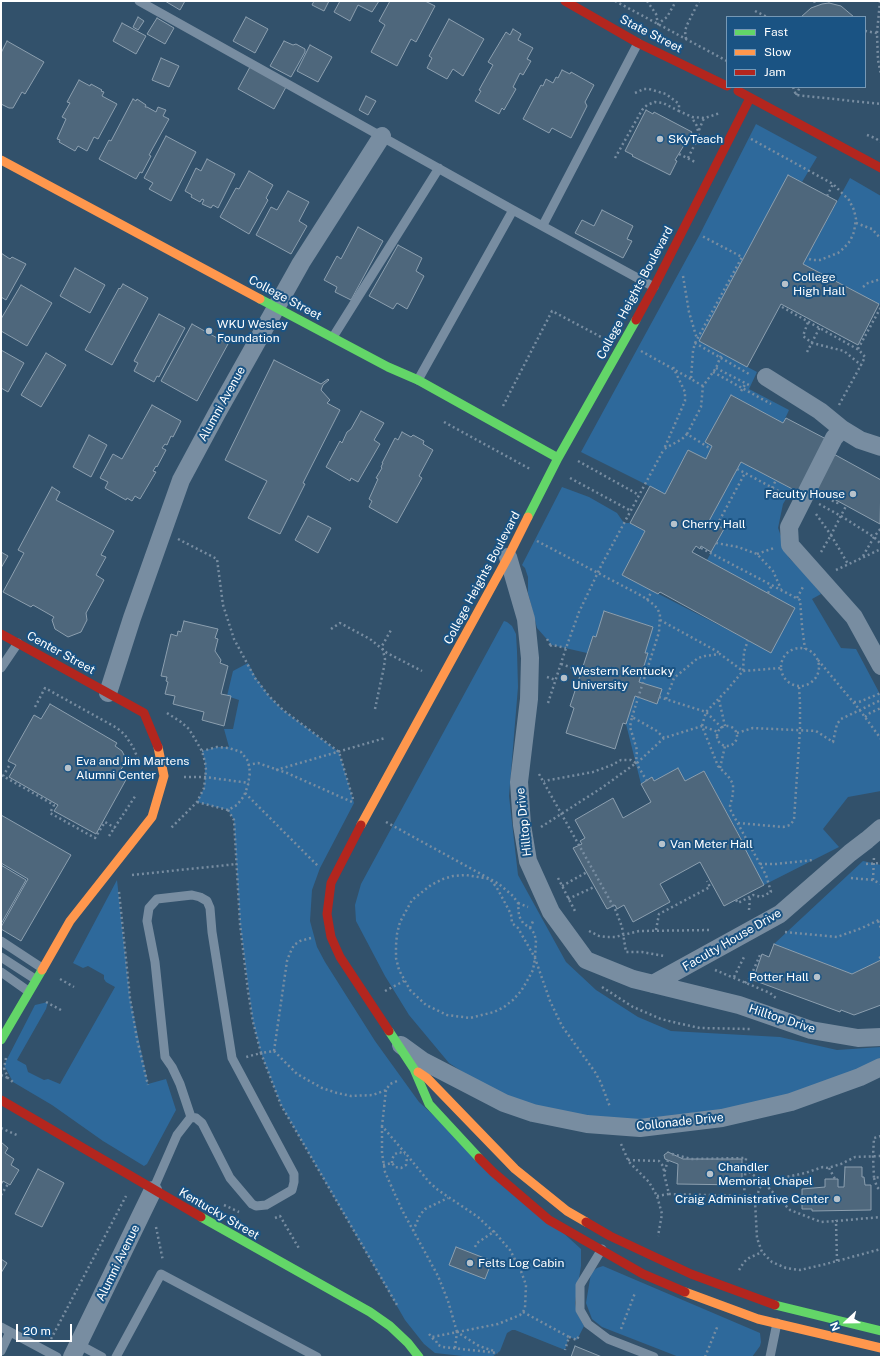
<!DOCTYPE html>
<style>
body{margin:0}
#map{position:relative;width:882px;height:1358px;overflow:hidden;background:#32516b;font-family:"Public Sans",sans-serif}
canvas{display:block}
.frame{position:absolute;inset:0;border:2px solid #fff;pointer-events:none}
.legend{position:absolute;left:726px;top:16px;width:140px;height:72px;box-sizing:border-box;background:#1a5383;border:1px solid #7698b5;margin:0;padding:5px 7px;list-style:none;font-size:12px;color:#fff}
.legend li{display:flex;align-items:center;gap:8px;height:20px}
.legend b{width:20px;border:1px solid #7698b5}
.north{position:absolute;left:826px;top:1302px;width:40px;height:40px;-webkit-text-stroke:3px #1a5383;paint-order:stroke;rotate:248deg;font-size:11px;font-weight:700;line-height:16px;text-align:center;color:#fff}
.north::after{content:'';display:block;margin:auto;width:14px;height:18px;background:#fff;clip-path:polygon(50% 0,100% 100%,50% 72%,0 100%)}
.scale{position:absolute;left:16px;top:1324px;width:56px;height:18px;box-sizing:border-box;border:2px solid #fff;border-top:0;padding-left:5px;font-size:12px;line-height:14px;white-space:nowrap;color:#fff;-webkit-text-stroke:3px #1a5383;paint-order:stroke}
</style>
<div id="map">
<canvas width="882" height="1358"></canvas>
<div class="frame"></div>
<ul class="legend">
<li><b style="height:5px;background:#63d668"></b>Fast</li>
<li><b style="height:5px;background:#ff974d"></b>Slow</li>
<li><b style="height:5px;background:#b3261e"></b>Jam</li>
</ul>
<div class="north">N</div>
<div class="scale">20 m</div>
</div>
<script>
const c = document.querySelector('canvas').getContext('2d');
c.lineJoin = 'round';
function fill(path, color) { c.fillStyle = color; c.fill(path, 'evenodd'); }
const poly = rows => new Path2D(rows.map(r => 'M' + r).join(''));
function strokePath(path, color, width, dash) { c.strokeStyle = color; c.lineWidth = width; c.lineCap = dash ? 'butt' : 'round'; c.setLineDash(dash || []); c.stroke(path); }
function write(font, color, halo, rows, align = 'center') {
  c.font = font + ' "Public Sans",sans-serif'; c.lineWidth = 4; c.setLineDash([]); c.textBaseline = 'middle'; c.strokeStyle = halo; c.fillStyle = color; for (const [text, x, y, turn = 0] of rows) {
    c.save(); c.translate(x, y); c.rotate((+turn || 0) * Math.PI / 180); c.textAlign = isNaN(turn) ? turn : align; if (halo) c.strokeText(text, 0, 0); c.fillText(text, 0, 0); c.restore();
  }
}
fill(poly([
 [756,124,817,157,802,182,789,176,699,341,757,372,749,389,789,410,783,423,731,395,705,442,712,446,706,459,688,450,665,494,581,452,699,236],
 [850,178,881,196,881,305,803,264],
 [741,462,792,489,783,504,778,528,789,558,805,573,821,594,812,599,841,648,856,649,881,696,881,791,848,797,823,829,839,847,764,885,741,841,742,840,704,771,685,781,678,768,654,781,652,778,641,784,626,724,635,696,657,704,661,690,639,682,647,653,645,653,653,627,605,611,596,637,593,637,587,653,552,645,537,628,528,593,528,577,525,568,522,565,562,487,589,497,617,513,624,523,630,523,645,531,622,575,771,652,795,608,707,560,724,529,709,521],
 [504,621,507,622,512,626,516,634,517,651,518,687,509,796,518,875,566,962,596,990,638,1017,671,1031,780,1037,837,1050,881,1047,881,1061,770,1102,653,1121,582,1119,507,1101,449,1063,409,1015,385,976,356,921,355,905,361,884],
 [248,663,256,678,269,696,283,710,339,752,354,803,320,868,312,890,310,921,317,947,325,962,375,1041,419,1102,581,1249,581,1266,575,1303,577,1313,584,1326,577,1340,569,1337,565,1350,515,1330,512,1330,507,1333,500,1351,492,1357,472,1357,435,1353,424,1344,405,1320,281,1105,261,1053,253,1022,240,924,234,820,228,810,197,802,204,788,205,779,205,762,202,751,217,747,229,747,224,729,233,729,239,700,227,696,233,671],
 [863,861,881,865,881,960,852,974,774,944],
 [117,880,130,998,148,1084,166,1079,176,1110,147,1164,144,1166,103,1141,52,1105,13,1082,4,1065,35,1005,48,1002,46,1009,17,1060,26,1065,28,1072,44,1080,48,1079,60,1084,115,987,106,982,104,979,104,975,88,966,83,968,73,963],
 [603,1266,760,1333,761,1342,760,1346,752,1357,679,1357,602,1327,592,1319,586,1303,591,1273,597,1268]
]), '#2e699b');
const building = poly([
 [165,1,185,1,180,10,165,1],
 [314,1,329,1,324,11,312,5,314,1],
 [340,1,379,1,372,12,358,5,350,21,334,12,340,1],
 [390,1,425,1,435,6,416,42,411,39,397,66,371,52,385,25,379,21,390,1],
 [829,3,841,6,854,17,801,17,811,8,822,4,829,3],
 [138,17,144,21,138,30,133,27,138,17],
 [246,17,268,29,255,53,233,41,246,17],
 [157,18,174,28,165,44,147,34,157,18],
 [449,19,484,39,463,76,453,69,447,79,427,68,432,58,429,56,449,19],
 [122,23,146,36,136,54,113,41,122,23],
 [513,29,521,34,518,40,533,48,527,59,531,61,523,75,520,73,513,87,516,89,504,110,502,108,499,114,475,101,481,91,479,90,493,65,488,62,506,32,510,35,513,29],
 [7,41,44,62,25,94,22,92,13,108,9,108,1,104,1,53,7,41],
 [284,41,293,45,296,44,305,49,305,52,291,77,270,66,284,41],
 [310,45,332,57,318,82,297,71,310,45],
 [161,58,179,66,169,87,152,80,161,58],
 [250,67,286,87,274,109,238,89,250,67],
 [562,70,570,74,571,72,594,85,585,102,587,106,571,138,552,128,549,133,523,119,541,85,543,86,546,79,553,83,556,77,558,78,562,70],
 [79,80,90,86,91,84,102,90,101,91,104,92,102,96,117,104,98,139,94,137,87,151,78,146,75,151,59,142,60,140,57,139,66,119,62,117,70,103,67,102,79,80],
 [366,96,376,101,368,115,359,110,366,96],
 [133,99,136,101,137,99,146,105,145,107,147,107,156,112,158,107,166,110,163,116,169,119,149,155,151,156,142,173,140,172,136,179,99,159,109,140,111,141,133,99],
 [646,110,653,114,654,112,692,132,675,160,677,161,670,175,632,156,633,155,625,151,646,110],
 [166,136,196,152,171,201,149,189,153,183,144,178,166,136],
 [207,159,235,174,218,208,213,205,211,208,202,204,204,200,202,199,200,202,191,197,192,195,185,191,196,168,201,171,207,159],
 [249,171,273,185,266,198,268,200,249,234,220,217,236,188,239,189,249,171],
 [788,175,837,201,803,264,879,304,858,345,781,304,747,367,699,341,788,175],
 [288,191,309,202,299,221,307,226,291,254,256,235,271,207,277,210,288,191],
 [602,210,633,226,627,239,632,241,623,258,575,233,582,220,594,226,602,210],
 [358,227,383,241,351,300,335,292,337,287,324,280,337,256,341,259,358,227],
 [398,245,422,258,416,271,424,276,407,309,397,303,393,309,369,296,398,245],
 [1,253,10,259,12,257,26,264,6,300,1,297,1,253],
 [75,268,105,285,90,313,60,296,75,268],
 [123,284,148,298,112,365,85,350,119,288,120,289,123,284],
 [21,285,52,303,27,346,1,331,1,319,21,285],
 [159,314,185,328,159,377,157,376,154,382,134,371,138,363,134,361,159,314],
 [192,324,228,344,197,401,161,381,192,324],
 [1,350,24,363,8,392,1,388,1,350],
 [46,353,66,365,41,407,21,395,46,353],
 [274,360,321,384,328,379,329,380,323,385,321,390,330,400,327,403,340,410,303,483,305,484,280,534,248,518,267,481,225,460,274,360],
 [731,395,783,423,786,418,828,440,800,493,741,462,709,521,724,529,711,552,701,546,700,549,696,546,692,552,795,608,771,653,660,592,658,594,622,575,645,531,630,523,650,486,665,494,688,450,706,459,712,446,705,442,731,395],
 [152,405,181,421,173,437,171,436,167,445,165,444,162,448,166,450,157,467,156,466,153,471,156,472,140,499,135,496,132,501,127,498,126,500,105,488,108,482,100,478,113,454,122,459,152,405],
 [361,411,384,423,374,440,380,444,358,482,351,478,350,481,326,467,340,441,342,443,347,432,351,429,361,411],
 [402,432,411,437,413,435,424,441,423,444,433,450,419,476,422,478,397,523,369,507,372,501,369,499,378,479,376,478,382,468,381,467,383,463,382,463,395,438,398,440,402,432],
 [89,435,107,445,91,477,73,467,89,435],
 [830,452,881,480,880,524,812,487,830,452],
 [52,487,60,492,56,500,114,531,101,555,106,557,96,575,104,580,86,613,87,620,81,632,68,637,55,629,52,620,54,617,33,605,31,607,3,592,24,553,18,550,52,487],
 [308,516,331,528,318,553,295,540,308,516],
 [1,552,8,556,1,568,1,552],
 [604,611,653,627,645,653,648,653,639,682,662,689,657,704,635,696,626,724,623,723,615,749,566,733,574,708,570,706,593,636,596,637,604,611],
 [184,621,218,629,215,638,218,639,215,651,221,660,220,663,228,666,221,694,231,696,224,726,202,720,204,712,173,704,175,696,165,694,168,682,166,681,167,677,161,676,171,634,177,636,178,631,181,632,184,621],
 [50,704,117,743,115,746,122,751,125,757,125,763,120,771,128,776,96,834,54,811,58,805,9,777,16,765,8,761,34,715,41,719,50,704],
 [678,768,685,781,704,771,742,841,741,841,764,885,724,906,700,862,660,884,670,902,633,922,624,905,617,909,615,905,607,909,573,848,582,844,580,841,585,838,575,820,613,798,623,818,651,802,641,784,652,777,654,781,678,768],
 [1,815,71,855,21,941,1,929,1,927,28,879,1,863,1,815],
 [1,865,26,880,1,924,1,865],
 [774,944,852,974,881,960,881,1005,854,1015,841,1010,840,1012,753,980,762,954,769,957,774,944],
 [1,1142,8,1148,5,1153,14,1159,11,1165,19,1170,10,1185,3,1181,1,1185,1,1142],
 [668,1152,683,1159,742,1159,742,1185,677,1184,678,1164,665,1159,664,1155,668,1152],
 [845,1167,862,1167,862,1177,864,1177,865,1185,871,1185,871,1210,812,1211,812,1209,802,1209,802,1189,825,1187,825,1179,838,1179,838,1187,844,1187,845,1167],
 [38,1169,64,1183,42,1227,15,1214,38,1169],
 [456,1247,492,1261,485,1279,449,1265,456,1247],
 [1,1259,7,1263,1,1273,1,1259],
 [575,1346,602,1357,571,1357,575,1346]
]);
fill(building, '#4e677c');
strokePath(building, '#8c9faf', 1);
strokePath(poly([
 [615,1,727,61],
 [647,1,656,14,658,24,667,17,676,1],
 [814,1,816,5],
 [880,1,877,33,878,60,881,75],
 [755,11,767,17],
 [865,31,877,33],
 [686,39,685,31,687,25,699,1],
 [793,87,796,95,881,104],
 [635,93,644,89,649,89,666,94,678,103,679,105,679,111,692,117,705,118,720,113],
 [796,95,800,87],
 [699,130,704,118],
 [867,135,875,138,881,142],
 [751,139,833,184,849,200,854,210,856,219,854,232,850,241,844,248,838,253,820,260,812,260,806,258],
 [679,154,695,162],
 [615,158,642,110,647,105,655,102,663,103,679,111],
 [688,158,699,136,697,126,692,118],
 [827,196,833,184],
 [856,223,872,229,881,239],
 [683,276,689,312,697,339],
 [863,287,868,283,881,279],
 [782,307,859,350,865,357,861,365,844,351,812,343,803,336,808,322],
 [695,343,742,257,702,236],
 [858,349,881,307],
 [641,351,691,379],
 [807,352,821,325],
 [673,367,685,392,685,401,664,449,682,439,687,434,711,449],
 [716,368,749,385],
 [713,372,771,404],
 [703,386,691,379,693,351,695,343,749,374],
 [741,391,746,383],
 [839,405,861,365],
 [503,406,552,311,603,338],
 [444,422,530,469],
 [687,434,701,407,703,386,716,368,722,353],
 [578,461,639,495],
 [737,469,745,473],
 [570,478,631,511],
 [772,488,776,480],
 [823,496,837,503,838,502],
 [819,504,841,516,874,537,881,544],
 [816,514,831,535,846,506],
 [717,525,745,473,786,495],
 [831,535,848,564],
 [178,539,217,559,223,605,234,639,255,678,269,696,283,710,339,752,353,799],
 [537,541,642,596,653,604,657,608,660,614,659,632,632,717],
 [716,543,738,547,757,554,773,571,781,589],
 [701,548,800,600,802,626,805,649],
 [821,552,831,535],
 [757,554,774,548],
 [863,556,874,537,881,528],
 [836,570,881,549],
 [768,593,772,585],
 [797,598,803,587],
 [647,600,652,591],
 [660,620,720,653],
 [331,629,340,623,370,639,387,653,422,671],
 [547,639,551,646],
 [550,646,552,645,566,648],
 '781 667a19 19 0 1 1 38 0a19 19 0 1 1-38 0Z',
 [818,660,859,709,881,739],
 [561,664,582,671],
 [547,677,556,680],
 [659,697,706,712,722,728],
 [666,699,674,678,698,658,705,656,720,654,743,671,781,668],
 [719,700,725,726],
 [854,702,859,702,881,693],
 [548,703,566,648,579,612,602,564,664,449],
 [35,707,45,688,117,728,125,735,133,747,139,761],
 [375,709,384,667,385,659,382,646,391,630],
 [167,713,181,722,189,729,202,751,205,762,206,770,204,788,197,802,170,829],
 [865,717,870,713,881,708],
 '717 736a10 10 0 1 1 20 0a10 10 0 1 1-20 0Z',
 [737,733,753,728,816,731,833,742,837,724,841,719,881,700],
 [637,763,664,738,702,726,718,732],
 [248,765,258,763,287,773,352,802],
 [9,766,3,776,54,805,50,813,95,838,105,822,115,828],
 [720,768,725,746],
 [276,770,385,738],
 [539,774,616,911,622,927,626,952,642,952,664,956],
 [184,777,205,777,249,783],
 [647,781,636,763,637,750,630,727,632,717,657,731,664,738],
 [245,793,318,866],
 [197,802,228,810,237,805,244,796,248,785,250,772,248,761,241,752,229,748,217,747,202,751],
 [228,810,234,820,240,924,248,991,253,1022,261,1053,246,1057],
 [386,822,490,879,499,884,513,896,518,903,519,916,523,923,530,928,534,933,536,940,535,958,533,970,527,981,521,991,513,1000,504,1007,494,1012,470,1018,447,1015,426,1005,410,990,399,970,396,958,396,945,397,934,400,922,412,900,431,885,443,879,453,876,466,875,490,879,497,888,511,914,512,923,518,928,535,958,550,1001,562,1026,595,1072,601,1083,610,1107],
 [738,823,783,827,790,825,794,820,800,730,800,704,799,686],
 [541,827,603,787,636,763,631,760,621,760,612,765,593,772,544,781],
 [109,836,136,795],
 [760,864,776,864,813,860],
 [866,864,881,863],
 [132,875,237,864],
 [558,878,576,913],
 [851,878,873,880,881,884],
 [873,880,874,857],
 [562,886,587,872],
 [119,892,130,998,137,1039,148,1085],
 [568,899,594,887],
 [736,900,738,903,753,895,761,897,771,892,766,875,731,811,730,806,733,794,733,784,728,776,718,766,702,726,706,712,727,690,743,671,744,652,748,640],
 [518,903,528,907],
 [749,910,750,897],
 [878,921,881,928],
 [530,928,534,919],
 [656,930,659,914,710,887,707,881],
 [589,931,599,936,606,937,615,937,639,931,712,930],
 [785,932,837,937,862,928,881,919],
 [311,938,300,941,294,945,290,953,287,961,274,1051,261,1053,281,1105,397,1305],
 [879,958,881,957],
 [715,970,770,993,777,999],
 [734,977,745,955],
 [60,979,74,987],
 [745,983,750,978,760,955],
 [602,987,633,1007,661,1019,677,1023,700,1028,750,1029],
 [385,991,404,981],
 [46,1002,61,1010],
 [274,1051,297,1074,322,1088,337,1093,351,1096,373,1095,386,1090,390,1084,397,1081],
 [6,1058,4,1068,8,1078,13,1082],
 [1,1075,8,1078],
 [386,1090,382,1126,406,1154],
 [382,1126,382,1153,385,1172,402,1210,438,1276,448,1301,457,1332],
 [1,1128,19,1136],
 [881,1136,874,1138,873,1156,874,1178,881,1177],
 [621,1144,629,1162,649,1182,657,1196,662,1214,658,1236],
 [672,1154,691,1159,746,1158,744,1196],
 [407,1155,429,1182,438,1190,478,1217,497,1235,510,1250,521,1271,526,1285,525,1308,523,1312,520,1315,498,1324,432,1337],
 [628,1160,659,1161,663,1166,664,1171],
 [668,1160,664,1174,669,1194,744,1196,757,1195],
 [392,1163,392,1159,395,1154,399,1152,405,1154],
 [383,1165,392,1163,395,1167,401,1168,406,1165,407,1158],
 [829,1168,835,1179],
 [745,1169,763,1182,790,1210,821,1222,836,1221],
 [764,1177,755,1201,757,1238,762,1252,772,1262,786,1268,800,1270,826,1264,881,1249],
 [874,1178,877,1187,881,1191],
 [763,1182,805,1173,823,1167,828,1168,841,1164,855,1157,881,1156],
 [1,1195,8,1184],
 [657,1196,669,1194],
 [224,1205,239,1212],
 [275,1218,280,1216,300,1250],
 [156,1227,163,1261],
 [413,1231,420,1215,425,1209,448,1198],
 [475,1247,477,1243,495,1231],
 [837,1261,836,1221,881,1217],
 [739,1270,744,1262,749,1258,762,1252],
 [523,1312,569,1337,565,1350],
 [621,1329,635,1293],
 [429,1334,435,1341],
 [569,1337,577,1340,579,1335],
 [51,1339,126,1196],
 [436,1341,438,1345,443,1347,498,1353],
 [455,1348,457,1332,479,1346,494,1351],
 [705,1357,718,1325]
]), '#788da1', 2.5, [2, 3]);
strokePath(poly([
 [139,1,513,210,654,287],
 [543,225,638,43],
 [333,337,439,168],
 [418,380,513,210],
 [1,668,18,643],
 [1,941,42,968],
 [1,957,35,979],
 [1,972,28,991],
 [153,1190,177,1135,191,1117,196,1118,202,1123,230,1178,252,1204,256,1206,266,1205,292,1190,294,1182,294,1174,232,1058,212,932,210,908,207,901,200,897,192,895,157,899,149,908,147,921,155,962,165,1057,172,1067,180,1084,191,1117],
 [602,1249,580,1285,580,1310,588,1324,608,1339,654,1357],
 [1,1327,57,1357],
 [78,1344,102,1357],
 [1,1351,10,1332],
 [116,1357,161,1274,317,1357],
 [770,1357,777,1323]
]), '#788da1', 9);
strokePath(poly([
 [766,377,820,411,842,429],
 [881,447,860,440,842,429,834,438,789,527,790,545,854,617,881,666],
 [508,557,526,619,530,658,529,699,519,782,522,825,528,861,551,912,586,960,633,979,739,1005,811,1030,858,1038,881,1037],
 [108,693,132,618,181,480,217,413,301,263,382,136],
 [653,984,780,914,850,853,867,840,881,828],
 [401,1045,423,1061,504,1103,533,1113,587,1124,640,1128,722,1118,791,1102,860,1077,881,1067],
 [72,1357,153,1190]
]), '#788da1', 18);
strokePath(poly([
 [260,299,388,367,418,380,558,458],
 [528,517,558,458,636,320],
 [389,1031,414,1069,429,1104,479,1158],
 [1,1040,42,970],
 [201,1217,370,1312,390,1326,408,1343,419,1357],
 [775,1305,881,1331]
]), '#63d668', 9);
strokePath(poly([
 [1,160,260,299],
 [361,825,508,557,528,517],
 [42,970,70,921,152,817,164,776,158,747],
 [418,1072,427,1078,515,1169,567,1211,586,1222],
 [685,1292,758,1319,881,1348]
]), '#ff974d', 9);
strokePath(poly([
 [565,1,638,43,727,86],
 [738,91,881,168],
 [636,320,654,287,750,98],
 [1,634,144,713,158,747],
 [361,825,331,883,327,914,331,937,340,957,389,1031],
 [1,1100,201,1217],
 [479,1158,493,1172,549,1220,643,1274,685,1292],
 [586,1222,610,1236,691,1274,775,1305]
]), '#b3261e', 9);
for (const [x, y, r, color] of [
 [660,139,4,"#b7c2cb"],
 [785,284,4,"#b7c2cb"],
 [209,331,4,"#b7c2cb"],
 [853,494,4,"#b7c2cb"],
 [674,524,4,"#b7c2cb"],
 [564,678,4,"#b7c2cb"],
 [68,768,4,"#b7c2cb"],
 [662,844,4,"#b7c2cb"],
 [817,977,4,"#b7c2cb"],
 [710,1174,4,"#b7c2cb"],
 [837,1199,4,"#b7c2cb"],
 [470,1263,4,"#b7c2cb"]
]) { const dot = new Path2D(); dot.arc(x, y, r, 0, 2 * Math.PI); c.fillStyle = color; c.fill(dot); strokePath(dot, '#1a5383', 1.5); }
write('12px', '#fff', '#1a5383', [
 ["State Street",651,34,27],
 ["College Heights Boulevard",635,293,-62],
 ["College Street",285,298,28],
 ["Alumni Avenue",222,404,-61],
 ["College Heights Boulevard",482,578,-62],
 ["Center Street",61,653,29],
 ["Hilltop Drive",524,822,-96],
 ["Faculty House Drive",732,940,-30],
 ["Hilltop Drive",782,1019,18],
 ["Collonade Drive",680,1122,-6],
 ["Kentucky Street",219,1214,30],
 ["Alumni Avenue",118,1263,-64]
]);
write('12px', '#fff', '#1a5383', [
 ["SKyTeach",668,139],
 ["College",793,277],
 ["High Hall",793,291],
 ["WKU Wesley",217,324],
 ["Foundation",217,338],
 ["Faculty House",845,494,"right"],
 ["Cherry Hall",682,524],
 ["Western Kentucky",572,671],
 ["University",572,685],
 ["Eva and Jim Martens",76,761],
 ["Alumni Center",76,775],
 ["Van Meter Hall",670,844],
 ["Potter Hall",809,977,"right"],
 ["Chandler",718,1167],
 ["Memorial Chapel",718,1181],
 ["Craig Administrative Center",829,1199,"right"],
 ["Felts Log Cabin",478,1263]
], 'left');
</script>
